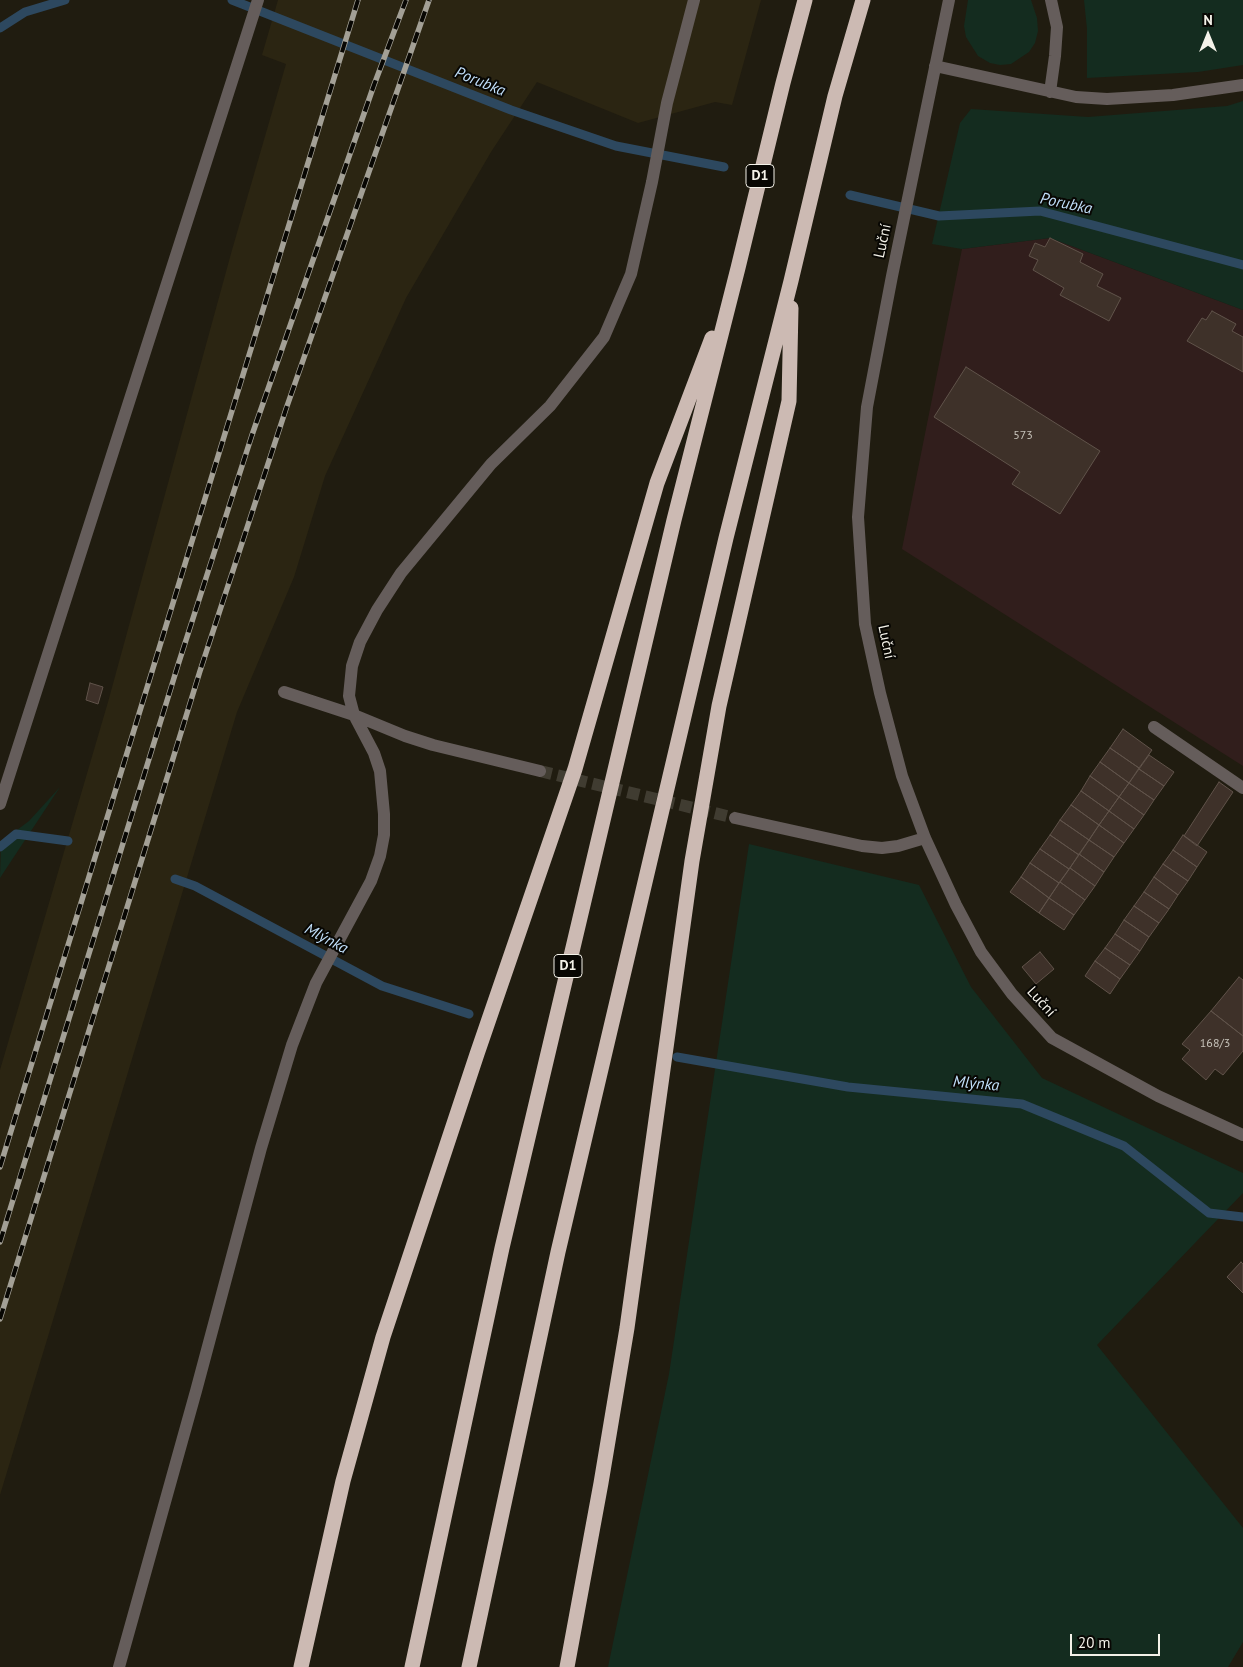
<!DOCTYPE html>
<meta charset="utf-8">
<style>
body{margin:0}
#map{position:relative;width:1243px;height:1667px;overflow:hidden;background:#201c10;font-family:"PT Sans",sans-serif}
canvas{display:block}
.north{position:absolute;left:1183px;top:10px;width:50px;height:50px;-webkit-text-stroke:4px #080703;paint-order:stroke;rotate:0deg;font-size:14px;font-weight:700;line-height:20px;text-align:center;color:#f4f2e9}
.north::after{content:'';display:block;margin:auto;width:18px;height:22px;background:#f4f2e9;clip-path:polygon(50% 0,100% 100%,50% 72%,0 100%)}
.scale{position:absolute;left:1070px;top:1634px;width:90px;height:22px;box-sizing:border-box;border:2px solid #f4f2e9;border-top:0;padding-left:6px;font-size:15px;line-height:18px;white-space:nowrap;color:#f4f2e9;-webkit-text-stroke:4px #080703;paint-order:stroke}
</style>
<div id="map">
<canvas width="1243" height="1667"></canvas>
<div class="north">N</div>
<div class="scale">20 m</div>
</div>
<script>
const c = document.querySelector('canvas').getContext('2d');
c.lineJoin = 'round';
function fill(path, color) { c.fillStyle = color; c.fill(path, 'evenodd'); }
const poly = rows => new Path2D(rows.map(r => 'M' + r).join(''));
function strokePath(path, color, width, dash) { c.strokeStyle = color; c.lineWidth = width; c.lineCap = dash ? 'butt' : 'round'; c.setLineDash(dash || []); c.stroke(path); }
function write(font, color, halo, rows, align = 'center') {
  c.font = font + ' "PT Sans",sans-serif'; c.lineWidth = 4; c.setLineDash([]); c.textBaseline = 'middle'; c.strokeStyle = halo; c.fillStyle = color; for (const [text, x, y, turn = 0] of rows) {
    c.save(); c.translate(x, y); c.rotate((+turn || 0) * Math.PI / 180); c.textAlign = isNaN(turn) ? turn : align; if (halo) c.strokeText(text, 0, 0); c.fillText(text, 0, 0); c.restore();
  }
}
fill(poly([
 [1050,238,1243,310,1243,766,902,549,962,249]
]), '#311e1c');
fill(poly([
 [278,0,761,0,732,105,715,102,638,123,537,82,491,152,406,298,325,476,294,577,237,712,0,1495,0,1070,108,702,232,250,286,64,262,55]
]), '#2b2512');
fill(poly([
 [968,0,1031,0,1037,18,1038,31,1035,43,1029,52,1011,64,1000,65,990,63,978,56,966,37,964,26],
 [1084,0,1243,0,1243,65,1198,72,1087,78,1087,29],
 [1243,101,1243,310,1050,238,962,249,932,244,960,123,971,109,1088,117,1227,106],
 [60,787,0,878,1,842,29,821],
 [749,844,919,885,971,987,1042,1078,1243,1173,1243,1193,1097,1345,1243,1528,1243,1642,1228,1667,608,1667,669,1374]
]), '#142c1f');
strokePath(poly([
 [232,0,511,110,616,146,724,167],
 [0,28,25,12,65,0],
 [850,195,939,216,1040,211,1243,265],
 [0,847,16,834,68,841],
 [175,879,195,886,382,986,469,1014],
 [677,1057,848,1087,1022,1104,1124,1146,1209,1213,1243,1217]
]), '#2d485f', 9);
const building = poly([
 [1050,238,1083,254,1080,262,1103,274,1097,286,1121,298,1109,321,1060,295,1064,288,1033,270,1038,260,1029,256,1035,243,1045,247,1050,238],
 [1212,311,1236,324,1232,331,1243,337,1243,372,1187,341,1202,318,1206,320,1212,311],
 [966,367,1100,451,1060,514,1012,484,1020,472,934,417,966,367],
 [90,683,103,687,98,704,86,700,90,683],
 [1123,729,1152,750,1139,768,1110,748,1123,729],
 [1110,748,1139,768,1129,783,1100,762,1110,748],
 [1149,755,1174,772,1164,786,1139,769,1149,755],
 [1100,762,1129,783,1119,797,1090,776,1100,762],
 [1139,769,1164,786,1154,800,1129,783,1139,769],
 [1090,776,1119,797,1109,811,1081,791,1090,776],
 [1219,782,1233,792,1197,846,1184,836,1219,782],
 [1129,783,1154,800,1144,815,1119,797,1129,783],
 [1081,791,1109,811,1099,825,1071,805,1081,791],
 [1119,797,1144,815,1134,829,1109,811,1119,797],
 [1071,805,1099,825,1089,840,1060,820,1071,805],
 [1109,811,1134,829,1124,843,1099,825,1109,811],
 [1060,820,1089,840,1079,855,1050,835,1060,820],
 [1099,825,1124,843,1114,857,1089,840,1099,825],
 [1050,835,1079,855,1069,869,1040,849,1050,835],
 [1183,835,1207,852,1197,867,1173,850,1183,835],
 [1089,840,1114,857,1104,872,1079,854,1089,840],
 [1040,849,1069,869,1059,883,1030,863,1040,849],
 [1173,850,1197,867,1188,881,1163,864,1173,850],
 [1079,854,1104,872,1095,886,1070,868,1079,854],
 [1030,863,1059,883,1049,898,1021,877,1030,863],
 [1163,864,1188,881,1178,895,1154,877,1163,864],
 [1070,868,1095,886,1085,900,1060,882,1070,868],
 [1021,877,1049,898,1039,913,1010,892,1021,877],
 [1154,877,1178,895,1169,909,1144,892,1154,877],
 [1060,882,1085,900,1074,915,1049,898,1060,882],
 [1144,892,1169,909,1159,923,1134,906,1144,892],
 [1049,898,1074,915,1064,930,1039,913,1049,898],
 [1134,906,1159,923,1149,937,1124,920,1134,906],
 [1124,920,1149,937,1140,951,1115,934,1124,920],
 [1115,934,1140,951,1130,965,1105,948,1115,934],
 [1105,948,1130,965,1120,979,1095,961,1105,948],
 [1040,952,1054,969,1036,984,1022,967,1040,952],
 [1095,961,1120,979,1110,994,1085,976,1095,961],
 [1239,977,1243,980,1243,1036,1211,1011,1239,977],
 [1211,1011,1243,1036,1243,1051,1223,1075,1215,1069,1206,1080,1182,1059,1190,1050,1182,1044,1211,1011],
 [1241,1262,1243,1264,1243,1293,1227,1277,1241,1262]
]);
fill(building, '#3e3129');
strokePath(building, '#60534a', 1);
strokePath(poly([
 [540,771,735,818]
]), '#403c31', 12, [12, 6]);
strokePath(poly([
 [949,0,892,276,867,407,858,517,865,624,880,693,902,776,925,838,956,905,981,952,1012,994,1052,1038,1158,1096,1243,1135],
 [935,66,1076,97,1107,99,1173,95,1243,85],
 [1050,92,1055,56,1057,27,1051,0],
 [284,692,354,715,405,736,433,745,540,771],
 [1154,727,1243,788],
 [0,804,258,0],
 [735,818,862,846,882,848,898,846,925,838],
 [119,1667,196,1391,261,1148,292,1045,316,983,371,881,380,856,384,835,384,814,380,771,374,753,354,715,349,696,352,666,360,642,377,610,401,573,491,464,550,406,604,337,631,274,652,182,667,103,694,0]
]), '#655d5b', 12);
strokePath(poly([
 [301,1667,343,1481,383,1337,477,1054,575,769,657,483,712,338],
 [412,1667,502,1248,674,520,738,268,783,83,805,0],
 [469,1667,558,1252,726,538,791,281,835,96,863,0],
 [567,1667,601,1483,627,1328,692,861,719,706,789,401,791,308]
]), '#ccbab3', 15);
const rail = poly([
 [0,1167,358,0],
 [0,1242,178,665,252,435,374,85,406,0],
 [0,1319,200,671,286,409,429,0]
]);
strokePath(rail, '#a3a096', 5.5);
strokePath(rail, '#080703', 4, [11]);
write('12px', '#c6c2b9', null, [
 ["573",1023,436],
 ["168/3",1215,1044]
]);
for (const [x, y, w] of [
 [760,176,28],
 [568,966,28]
]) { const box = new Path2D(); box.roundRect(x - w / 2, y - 11.5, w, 23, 4); c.fillStyle = '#080703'; c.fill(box); strokePath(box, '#f4f2e9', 1); }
write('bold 14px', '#f4f2e9', null, [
 ["D1",760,176],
 ["D1",568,966]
]);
write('15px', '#f4f2e9', '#080703', [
 ["Luční",883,241,-78],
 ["Luční",886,642,78],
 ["Luční",1041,1002,48]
]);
write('italic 16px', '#c0def9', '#080703', [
 ["Porubka",480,82,22],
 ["Porubka",1066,204,12],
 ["Mlýnka",326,939,28],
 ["Mlýnka",976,1084,5]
]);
</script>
